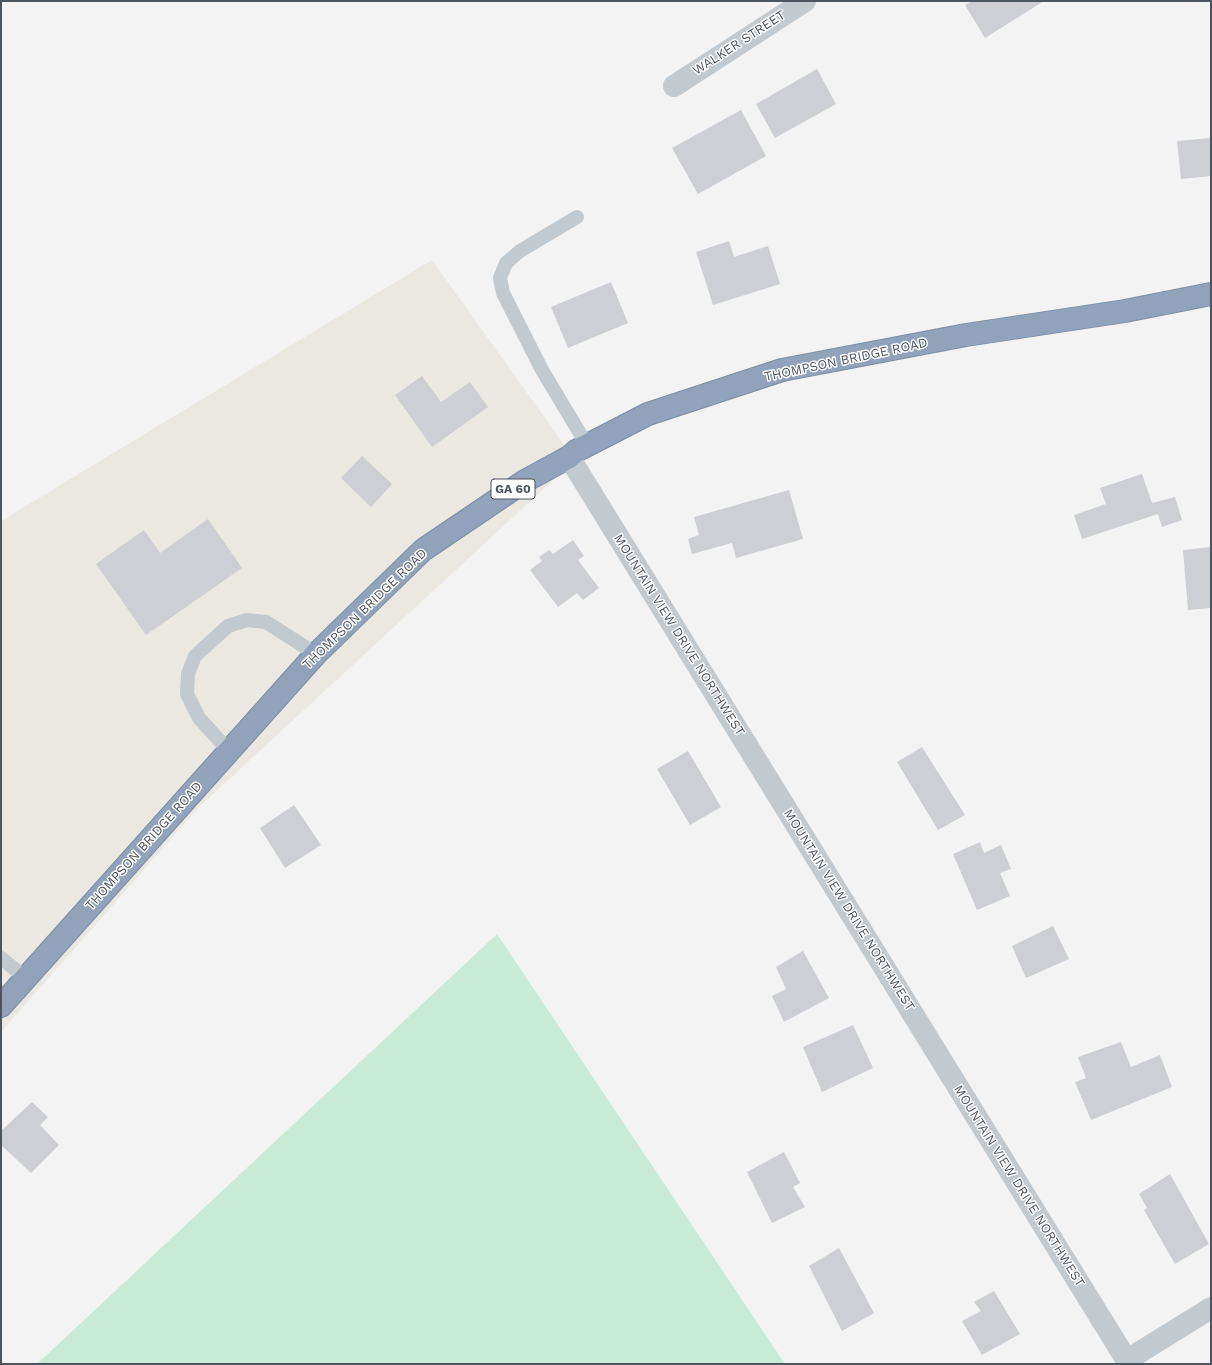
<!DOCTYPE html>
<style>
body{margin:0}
#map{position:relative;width:1212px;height:1365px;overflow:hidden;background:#f4f3f3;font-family:"Work Sans",sans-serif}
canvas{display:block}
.frame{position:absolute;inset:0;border:2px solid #4c545e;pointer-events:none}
</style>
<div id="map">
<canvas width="1212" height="1365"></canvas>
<div class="frame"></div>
</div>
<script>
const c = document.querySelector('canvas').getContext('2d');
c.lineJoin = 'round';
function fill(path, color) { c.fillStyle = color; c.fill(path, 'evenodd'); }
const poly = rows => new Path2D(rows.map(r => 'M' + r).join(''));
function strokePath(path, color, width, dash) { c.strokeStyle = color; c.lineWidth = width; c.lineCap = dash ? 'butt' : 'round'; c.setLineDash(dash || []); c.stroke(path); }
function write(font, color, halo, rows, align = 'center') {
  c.font = font + ' "Work Sans",sans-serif'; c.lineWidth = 3; c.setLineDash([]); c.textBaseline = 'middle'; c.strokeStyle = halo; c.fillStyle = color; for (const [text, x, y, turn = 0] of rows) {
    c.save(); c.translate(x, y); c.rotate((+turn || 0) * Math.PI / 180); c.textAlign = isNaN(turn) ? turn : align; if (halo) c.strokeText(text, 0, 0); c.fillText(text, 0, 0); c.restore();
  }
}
fill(poly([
 [432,260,575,460,200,806,1,1032,1,521]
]), '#eae8e1');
fill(poly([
 [497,934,785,1364,37,1364]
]), '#c8ebd8');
fill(poly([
 [972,1,1044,1,985,38,965,5],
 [817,69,836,104,775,138,756,104],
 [741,110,766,156,698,194,672,148],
 [1211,138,1211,176,1181,179,1177,141],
 [729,241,734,257,768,246,780,284,713,305,696,252],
 [611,282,628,323,568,348,551,307],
 [422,376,441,402,470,382,488,407,432,447,395,395],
 [362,456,392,484,371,507,341,478],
 [1142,474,1152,503,1175,497,1182,520,1162,527,1158,514,1082,539,1074,515,1106,504,1100,488],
 [789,490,803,539,736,558,732,543,692,554,688,539,699,535,694,517],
 [208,519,242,568,146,635,96,564,144,530,160,553],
 [573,540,584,556,578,560,599,588,583,600,577,593,558,607,530,570,542,561,539,557,549,550,553,554],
 [1211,547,1211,608,1188,610,1183,550],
 [922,747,965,815,938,830,897,762],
 [688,751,721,807,690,825,657,769],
 [294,805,321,845,285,868,260,828],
 [980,842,984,853,1001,845,1011,869,1000,873,1010,896,977,910,953,854],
 [1053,926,1069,959,1026,978,1012,946],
 [803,951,829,998,784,1022,772,996,786,989,776,967],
 [853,1025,873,1068,822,1092,803,1047],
 [1121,1042,1131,1067,1160,1055,1172,1087,1091,1120,1075,1082,1086,1078,1078,1057],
 [32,1102,48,1117,40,1125,59,1145,31,1173,1,1145,1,1131],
 [784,1152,800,1183,793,1187,805,1207,772,1223,747,1172],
 [1170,1174,1209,1244,1175,1264,1144,1210,1147,1208,1139,1194],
 [839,1248,874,1313,842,1331,809,1266],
 [994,1291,1020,1334,982,1355,962,1321,981,1311,974,1302]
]), '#cdcfd4');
const highway = poly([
 [1,1006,316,654,423,550,525,481,569,457,576,451,648,414,782,370,966,335,1125,311,1211,294]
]);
strokePath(highway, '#7c8da6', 24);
strokePath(poly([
 [577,217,520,251,506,263,500,278,503,293,542,370,587,445],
 [229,751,199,718,187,694,188,674,195,656,228,626,247,620,266,622,316,654],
 [1,958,26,978]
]), '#c2c9cf', 14);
strokePath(poly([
 [674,86,805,1],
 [569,457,1129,1364],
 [1127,1360,1211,1308]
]), '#c2c9cf', 22);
strokePath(highway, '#91a2ba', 22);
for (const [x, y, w] of [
 [513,489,44]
]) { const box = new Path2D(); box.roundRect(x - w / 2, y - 10, w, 20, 3); c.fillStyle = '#fff'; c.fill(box); strokePath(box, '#4c545e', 1); }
write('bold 12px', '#4c545e', null, [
 ["GA 60",513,489]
]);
write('13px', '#4c545e', '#fff', [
 ["WALKER STREET",739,43,-33],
 ["THOMPSON BRIDGE ROAD",846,360,-12],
 ["THOMPSON BRIDGE ROAD",365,609,-44],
 ["MOUNTAIN VIEW DRIVE NORTHWEST",679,635,58],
 ["THOMPSON BRIDGE ROAD",144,846,-48],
 ["MOUNTAIN VIEW DRIVE NORTHWEST",849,910,58],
 ["MOUNTAIN VIEW DRIVE NORTHWEST",1019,1186,58]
]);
</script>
